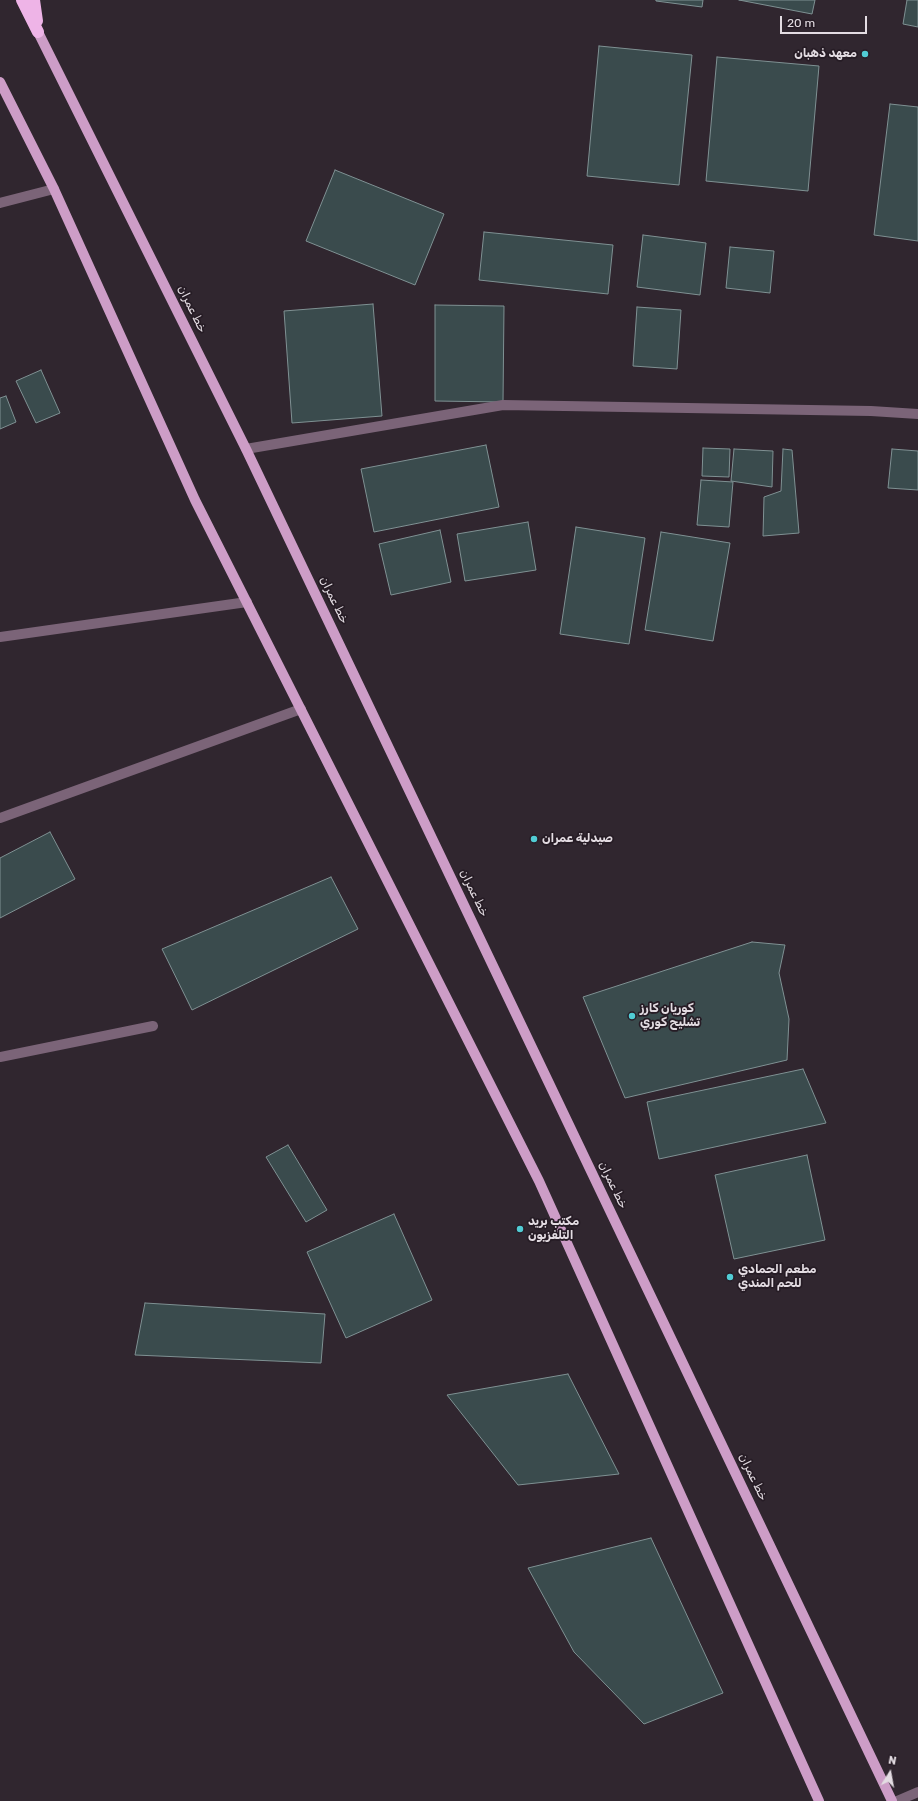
<!DOCTYPE html>
<meta charset="utf-8">
<style>
body{margin:0}
#map{position:relative;width:918px;height:1801px;overflow:hidden;background:#30262f;font-family:Rubik,sans-serif}
canvas{display:block}
.north{position:absolute;left:870px;top:1753px;width:40px;height:40px;-webkit-text-stroke:3px #261c25;paint-order:stroke;rotate:11deg;font-size:11px;font-weight:700;line-height:16px;text-align:center;color:#e3dce2}
.north::after{content:'';display:block;margin:auto;width:14px;height:18px;background:#e3dce2;clip-path:polygon(50% 0,100% 100%,50% 72%,0 100%)}
.scale{position:absolute;left:780px;top:16px;width:87px;height:18px;box-sizing:border-box;border:2px solid #e3dce2;border-top:0;padding-left:5px;font-size:12px;line-height:14px;white-space:nowrap;color:#e3dce2;-webkit-text-stroke:3px #261c25;paint-order:stroke}
</style>
<div id="map">
<canvas width="918" height="1801"></canvas>
<div class="north">N</div>
<div class="scale">20 m</div>
</div>
<script>
const c = document.querySelector('canvas').getContext('2d');
c.lineJoin = 'round';
function fill(path, color) { c.fillStyle = color; c.fill(path, 'evenodd'); }
const poly = rows => new Path2D(rows.map(r => 'M' + r).join(''));
function strokePath(path, color, width, dash) { c.strokeStyle = color; c.lineWidth = width; c.lineCap = dash ? 'butt' : 'round'; c.setLineDash(dash || []); c.stroke(path); }
function write(font, color, halo, rows, align = 'center') {
  c.font = font + ' Rubik,"Noto Naskh Arabic",sans-serif'; c.lineWidth = 3.5; c.setLineDash([]); c.textBaseline = 'middle'; c.strokeStyle = halo; c.fillStyle = color; for (const [text, x, y, turn = 0] of rows) {
    c.save(); c.translate(x, y); c.rotate((+turn || 0) * Math.PI / 180); c.textAlign = isNaN(turn) ? turn : align; if (halo) c.strokeText(text, 0, 0); c.fillText(text, 0, 0); c.restore();
  }
}
const building = poly([
 [656,0,703,0,702,7,656,1,656,0],
 [739,0,815,0,812,14,739,0],
 [907,0,918,0,918,27,903,24,907,0],
 [599,46,692,55,679,185,587,176,599,46],
 [717,57,819,66,808,191,706,181,717,57],
 [890,104,918,107,918,241,874,235,890,104],
 [335,170,444,214,415,285,306,241,335,170],
 [484,232,613,245,608,294,479,280,484,232],
 [643,235,706,243,700,295,637,287,643,235],
 [730,247,774,251,770,293,726,288,730,247],
 [373,304,382,416,292,423,284,311,373,304],
 [435,305,504,306,503,402,435,401,435,305],
 [637,307,681,310,677,369,633,366,637,307],
 [41,370,60,413,36,423,16,381,41,370],
 [6,396,16,422,0,429,0,398,6,396],
 [486,445,499,507,374,532,361,469,486,445],
 [703,448,730,449,729,477,702,476,703,448],
 [734,449,773,451,772,487,731,481,734,449],
 [783,449,792,450,799,533,763,536,764,497,781,491,783,449],
 [892,449,918,451,918,490,888,488,892,449],
 [701,480,733,482,729,527,697,525,701,480],
 [528,522,536,570,465,581,457,534,528,522],
 [576,527,645,538,629,644,560,634,576,527],
 [440,530,451,582,391,595,379,544,440,530],
 [661,532,730,543,713,641,645,630,661,532],
 [50,832,75,879,0,918,0,858,50,832],
 [331,877,358,929,192,1010,162,949,331,877],
 [752,942,785,945,779,973,789,1019,787,1060,625,1098,583,997,752,942],
 [803,1069,826,1123,659,1159,647,1102,803,1069],
 [288,1145,327,1210,306,1222,266,1157,288,1145],
 [807,1155,825,1240,734,1259,715,1175,807,1155],
 [394,1214,432,1300,346,1338,307,1252,394,1214],
 [145,1303,325,1314,321,1363,135,1355,145,1303],
 [568,1374,619,1474,518,1485,447,1395,568,1374],
 [651,1538,723,1693,644,1724,574,1652,528,1568,651,1538]
]);
fill(building, '#3a4b4d');
strokePath(building, '#7f9193', 1);
strokePath(poly([
 [0,203,54,189],
 [246,449,503,405,871,411,918,414],
 [0,637,247,602],
 [0,818,301,709],
 [0,1057,153,1026],
 [897,1801,918,1792]
]), '#7b6478', 10);
strokePath(poly([
 [38,32,246,449,892,1801],
 [0,82,54,189,195,500,539,1181,819,1801]
]), '#cd9dc7', 10);
strokePath(poly([
 [22,0,38,32],
 [34,0,37,21]
]), '#eeb4e7', 12);
for (const [x, y, r, color] of [
 [865,54,4,"#51ccd4"],
 [534,839,4,"#51ccd4"],
 [632,1016,4,"#51ccd4"],
 [520,1229,4,"#51ccd4"],
 [730,1277,4,"#51ccd4"]
]) { const dot = new Path2D(); dot.arc(x, y, r, 0, 2 * Math.PI); c.fillStyle = color; c.fill(dot); strokePath(dot, '#261c25', 1.5); }
write('bold 12px', '#e3dce2', '#261c25', [
 ["معهد ذهبان",857,54,"right"],
 ["صيدلية عمران",542,839],
 ["كوريان كارز",640,1009],
 ["تشليح كوري",640,1023],
 ["مكتب بريد",528,1222],
 ["التلفزيون",528,1236],
 ["مطعم الحمادي",738,1270],
 ["للحم المندي",738,1284]
], 'left');
write('12px', '#e3dce2', '#261c25', [
 ["خط عمران",192,309,64],
 ["خط عمران",334,600,64],
 ["خط عمران",474,893,64],
 ["خط عمران",613,1185,64],
 ["خط عمران",753,1477,64]
]);
</script>
